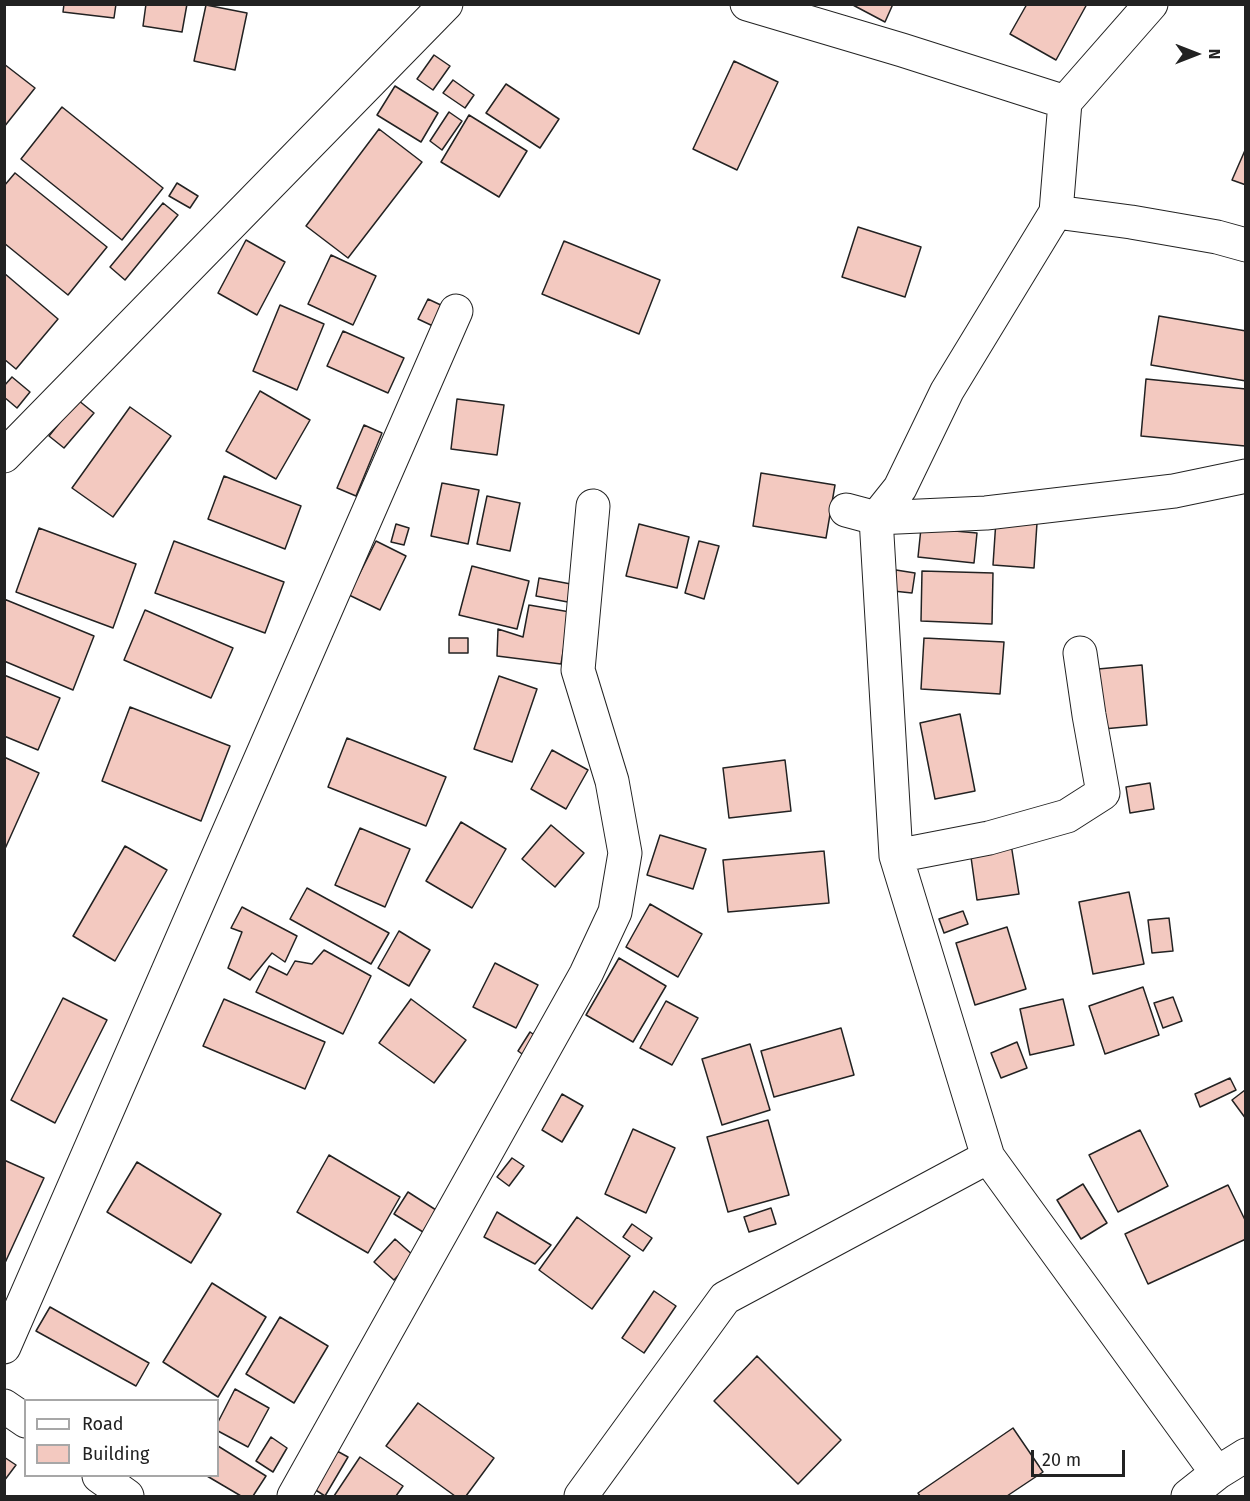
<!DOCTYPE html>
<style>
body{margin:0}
#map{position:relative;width:1250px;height:1501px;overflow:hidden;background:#fff;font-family:"Fira Sans",sans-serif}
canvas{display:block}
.frame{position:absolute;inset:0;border:6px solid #222;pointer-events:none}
.legend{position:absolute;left:24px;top:1399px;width:195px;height:78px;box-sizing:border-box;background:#fff;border:2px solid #a7a7a7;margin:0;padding:8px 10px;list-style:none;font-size:18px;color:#222}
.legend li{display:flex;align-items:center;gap:12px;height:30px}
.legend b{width:30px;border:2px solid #a7a7a7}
.north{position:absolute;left:1166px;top:24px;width:60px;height:60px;-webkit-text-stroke:4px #fff;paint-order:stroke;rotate:90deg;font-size:16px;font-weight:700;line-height:24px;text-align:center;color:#222}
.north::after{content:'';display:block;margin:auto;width:21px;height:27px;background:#222;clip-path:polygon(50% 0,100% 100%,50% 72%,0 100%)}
.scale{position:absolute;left:1031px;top:1450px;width:94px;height:27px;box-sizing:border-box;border:3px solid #222;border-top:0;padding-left:8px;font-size:18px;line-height:21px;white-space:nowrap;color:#222;-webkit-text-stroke:4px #fff;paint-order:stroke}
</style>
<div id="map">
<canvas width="1250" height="1501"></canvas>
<div class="frame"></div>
<ul class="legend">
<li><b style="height:8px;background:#fff"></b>Road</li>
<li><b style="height:16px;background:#f3c9c0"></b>Building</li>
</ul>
<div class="north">N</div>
<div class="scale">20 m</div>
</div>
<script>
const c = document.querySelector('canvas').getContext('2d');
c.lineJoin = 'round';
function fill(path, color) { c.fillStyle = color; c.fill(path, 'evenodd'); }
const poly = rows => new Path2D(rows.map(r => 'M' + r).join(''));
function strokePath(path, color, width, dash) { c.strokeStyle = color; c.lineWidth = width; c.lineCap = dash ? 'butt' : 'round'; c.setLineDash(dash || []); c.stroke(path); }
const building = poly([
 [64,4,116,4,114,18,63,12,64,4],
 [146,4,187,4,182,32,143,26,146,4],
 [851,4,893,4,885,22,851,4],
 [1027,4,1087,4,1056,60,1010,34,1027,4],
 [206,5,247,13,235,70,194,61,206,5],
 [434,55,450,66,433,90,417,79,434,55],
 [734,61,778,82,737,170,693,149,734,61],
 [4,64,35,88,4,127,4,64],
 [453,80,474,95,465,108,443,93,453,80],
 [506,84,559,119,540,148,486,113,506,84],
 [395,86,438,113,421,142,377,115,395,86],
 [62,107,163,188,122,240,21,159,62,107],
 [449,112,462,121,442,150,430,141,449,112],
 [469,115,527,151,499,197,441,162,469,115],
 [379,129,422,162,348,258,306,226,379,129],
 [1246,148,1246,185,1232,180,1246,148],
 [15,173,107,247,68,295,4,243,4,186,15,173],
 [177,183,198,196,190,208,169,196,177,183],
 [163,203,178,215,125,280,110,267,163,203],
 [858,227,921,247,905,297,842,277,858,227],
 [246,240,285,262,257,315,218,293,246,240],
 [564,241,660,280,639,334,542,294,564,241],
 [331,255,376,276,353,325,308,304,331,255],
 [4,273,58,319,16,369,4,359,4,273],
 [428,299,445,307,435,327,418,319,428,299],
 [280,305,324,324,297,390,253,371,280,305],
 [1159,316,1246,331,1246,381,1151,365,1159,316],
 [343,331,404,358,388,393,327,366,343,331],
 [12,377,30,392,17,408,4,397,4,386,12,377],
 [1146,379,1246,389,1245,446,1141,436,1146,379],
 [260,391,310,420,276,479,226,451,260,391],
 [457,399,504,405,497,455,451,449,457,399],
 [78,400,94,413,64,448,49,436,78,400],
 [130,407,171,436,113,517,72,488,130,407],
 [364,425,382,433,356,496,337,488,364,425],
 [761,473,835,485,826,538,753,526,761,473],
 [224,476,301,506,285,549,208,519,224,476],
 [442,483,479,490,468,544,431,536,442,483],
 [487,496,520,503,510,551,477,544,487,496],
 [996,520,1037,523,1034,568,993,565,996,520],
 [396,524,409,528,404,545,391,542,396,524],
 [639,524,689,537,677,588,626,576,639,524],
 [39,528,136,564,113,628,16,592,39,528],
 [921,528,977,533,974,563,918,557,921,528],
 [174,541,284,582,265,633,155,593,174,541],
 [376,541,406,556,380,610,349,595,376,541],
 [699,541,719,546,704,599,685,593,699,541],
 [472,566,529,581,517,629,459,615,472,566],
 [896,570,915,573,912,593,893,591,896,570],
 [922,571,993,573,992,624,921,621,922,571],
 [539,578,576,585,573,603,536,596,539,578],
 [4,599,94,636,73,690,4,661,4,599],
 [529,605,570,612,561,664,497,656,498,629,523,637,529,605],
 [145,610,233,648,211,698,124,660,145,610],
 [449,638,468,638,468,653,449,653,449,638],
 [924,638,1004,642,1000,694,921,689,924,638],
 [1142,665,1147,725,1103,729,1098,669,1142,665],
 [4,675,60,698,38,750,4,736,4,675],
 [499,676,537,689,512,762,474,749,499,676],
 [130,707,230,746,201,821,102,781,130,707],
 [960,714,975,791,935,799,920,723,960,714],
 [347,738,446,777,426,826,328,787,347,738],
 [552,750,588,770,566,809,531,789,552,750],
 [4,757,39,773,4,851,4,757],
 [785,760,791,811,729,818,723,768,785,760],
 [1150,783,1154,809,1130,813,1126,787,1150,783],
 [461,822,506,849,472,908,426,881,461,822],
 [551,825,584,853,555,887,522,859,551,825],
 [360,828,410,849,385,907,335,885,360,828],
 [660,835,706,849,693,889,647,875,660,835],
 [1011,844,1019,894,977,900,970,850,1011,844],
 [125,846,167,870,115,961,73,936,125,846],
 [824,851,829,903,728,912,723,860,824,851],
 [307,888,389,933,371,964,290,919,307,888],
 [1129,892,1144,964,1093,974,1079,902,1129,892],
 [650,904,702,934,678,977,626,947,650,904],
 [242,907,297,936,285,962,272,953,250,980,228,968,242,932,231,928,242,907],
 [963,911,968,924,944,933,939,919,963,911],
 [1169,918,1173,951,1152,953,1148,920,1169,918],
 [1007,927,1026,989,975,1005,956,943,1007,927],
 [399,931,430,950,409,986,378,968,399,931],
 [324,950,371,976,343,1034,256,992,269,966,287,975,295,961,312,964,324,950],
 [619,958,666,986,633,1042,586,1015,619,958],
 [495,963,538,985,516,1028,473,1007,495,963],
 [1143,987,1159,1035,1105,1054,1089,1006,1143,987],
 [1173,997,1182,1021,1163,1028,1154,1003,1173,997],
 [63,998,107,1020,55,1123,11,1100,63,998],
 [224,999,325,1042,305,1089,203,1046,224,999],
 [411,999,466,1040,434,1083,379,1043,411,999],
 [1063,999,1074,1045,1030,1055,1020,1009,1063,999],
 [666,1001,698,1018,672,1065,640,1048,666,1001],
 [841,1028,854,1075,774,1097,761,1051,841,1028],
 [530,1032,542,1040,529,1059,518,1051,530,1032],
 [1017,1042,1027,1068,1001,1078,991,1053,1017,1042],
 [750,1044,770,1110,722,1125,702,1059,750,1044],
 [1230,1078,1236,1090,1200,1107,1195,1094,1230,1078],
 [1245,1090,1246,1092,1246,1119,1232,1100,1245,1090],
 [562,1094,583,1106,562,1142,542,1130,562,1094],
 [768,1120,789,1195,728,1212,707,1137,768,1120],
 [633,1129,675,1148,646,1213,605,1194,633,1129],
 [1140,1130,1168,1186,1118,1212,1089,1155,1140,1130],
 [329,1155,400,1197,368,1253,297,1212,329,1155],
 [512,1158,524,1166,509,1186,497,1177,512,1158],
 [4,1160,44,1178,4,1265,4,1160],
 [137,1162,221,1214,191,1263,107,1212,137,1162],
 [1083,1184,1107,1223,1081,1239,1057,1200,1083,1184],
 [1228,1185,1246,1222,1246,1239,1148,1284,1125,1234,1228,1185],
 [408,1192,436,1210,423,1232,394,1214,408,1192],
 [771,1208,776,1224,749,1232,744,1217,771,1208],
 [497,1212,551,1245,535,1264,484,1237,497,1212],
 [577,1217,630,1256,592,1309,539,1270,577,1217],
 [632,1224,652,1238,643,1251,623,1237,632,1224],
 [395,1239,415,1257,394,1280,374,1262,395,1239],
 [212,1283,266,1317,218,1397,163,1362,212,1283],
 [654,1291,676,1306,644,1353,622,1338,654,1291],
 [50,1307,149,1363,136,1386,36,1331,50,1307],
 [280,1317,328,1346,294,1403,246,1374,280,1317],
 [757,1356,841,1440,798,1484,714,1401,757,1356],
 [235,1389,269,1408,248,1447,218,1431,218,1422,235,1389],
 [418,1403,494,1458,466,1496,455,1496,386,1446,418,1403],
 [1013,1428,1043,1472,1007,1496,920,1496,918,1493,1013,1428],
 [271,1437,287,1448,273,1472,256,1461,271,1437],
 [218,1446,266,1476,253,1496,241,1496,207,1476,218,1476,218,1446],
 [337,1451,348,1457,325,1496,314,1489,337,1451],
 [4,1457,16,1465,4,1481,4,1457],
 [360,1457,403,1486,396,1496,334,1496,360,1457]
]);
fill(building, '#f3c9c0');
strokePath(building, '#222', 1.5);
const minor = poly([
 [747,4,902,50,1065,102],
 [1151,4,1065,102,1056,212,947,391,900,488,876,518,896,856,988,1157,1217,1473],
 [1056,212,1131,222,1217,237,1246,245],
 [4,456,446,4],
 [846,510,876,518,986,513,1174,491,1246,476],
 [896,856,989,838,1067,816,1103,793,1089,715,1080,653],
 [4,1347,456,311],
 [4,1406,26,1421],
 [99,1476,127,1496],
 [294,1496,586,974,615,912,625,853,612,781,578,670,593,506],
 [581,1496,725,1298,988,1157],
 [1188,1496,1217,1473,1246,1455]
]);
strokePath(minor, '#222', 35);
strokePath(minor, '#fff', 33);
</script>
